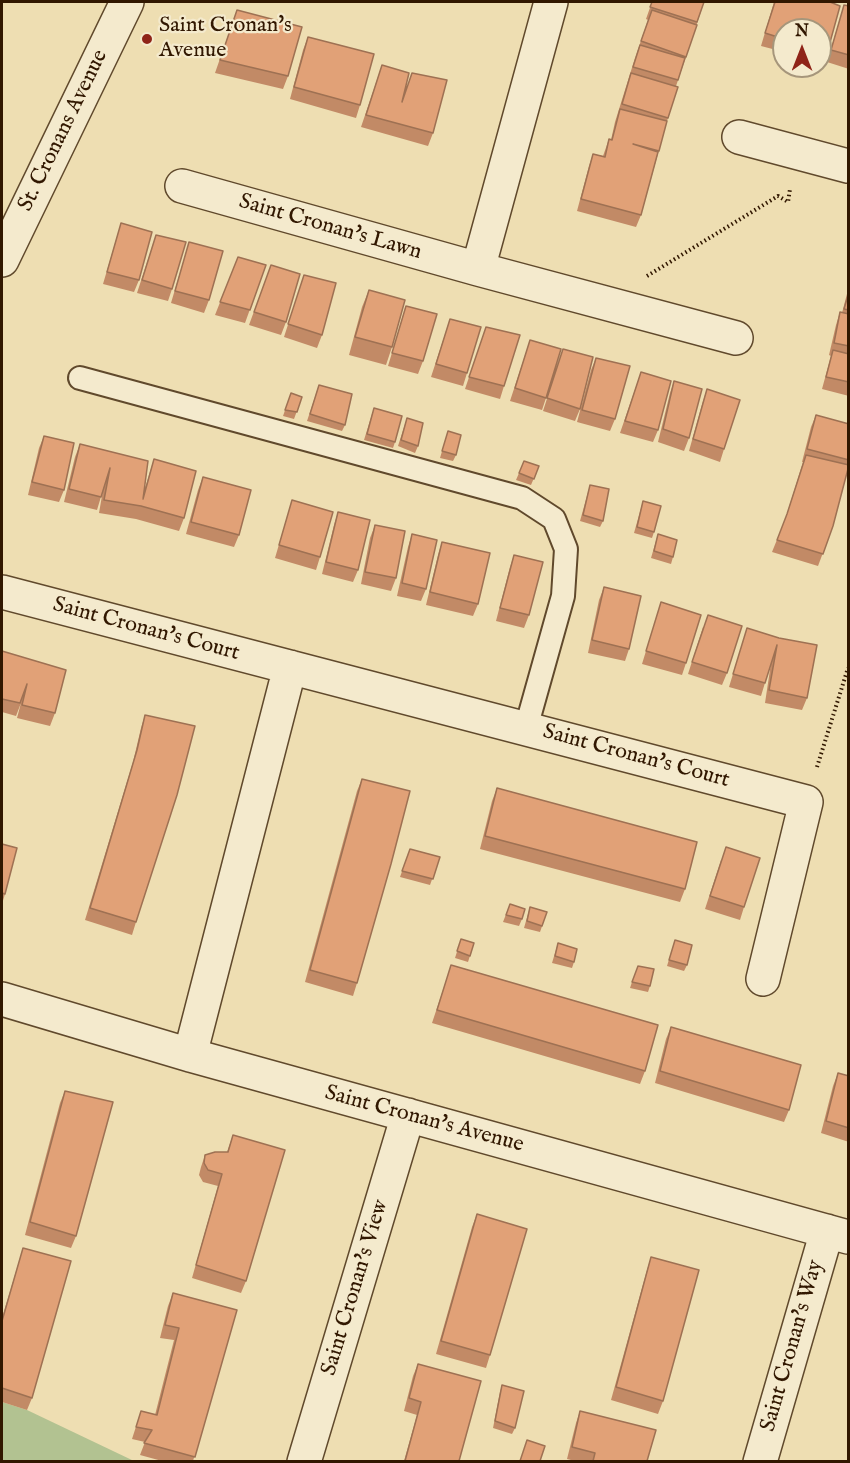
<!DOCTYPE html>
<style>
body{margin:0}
#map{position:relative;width:850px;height:1463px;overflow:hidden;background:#eedeb2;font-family:"IM FELL English",serif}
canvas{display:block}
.frame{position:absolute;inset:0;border:3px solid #311700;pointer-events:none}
.north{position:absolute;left:772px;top:18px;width:60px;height:60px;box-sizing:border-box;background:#f4eacd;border:2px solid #a6967b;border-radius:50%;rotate:0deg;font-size:16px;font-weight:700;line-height:24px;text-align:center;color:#311700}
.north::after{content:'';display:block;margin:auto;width:21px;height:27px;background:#8f2418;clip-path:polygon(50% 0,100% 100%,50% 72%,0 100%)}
</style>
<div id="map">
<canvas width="850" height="1463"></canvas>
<div class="frame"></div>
<div class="north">N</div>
</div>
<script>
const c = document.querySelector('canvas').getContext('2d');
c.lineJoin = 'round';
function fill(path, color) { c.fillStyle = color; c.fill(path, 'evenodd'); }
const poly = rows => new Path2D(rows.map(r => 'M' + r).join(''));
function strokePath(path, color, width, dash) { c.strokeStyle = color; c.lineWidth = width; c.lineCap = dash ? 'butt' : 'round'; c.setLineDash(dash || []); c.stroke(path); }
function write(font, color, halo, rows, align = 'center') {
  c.font = font + ' "IM FELL English",serif'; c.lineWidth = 4.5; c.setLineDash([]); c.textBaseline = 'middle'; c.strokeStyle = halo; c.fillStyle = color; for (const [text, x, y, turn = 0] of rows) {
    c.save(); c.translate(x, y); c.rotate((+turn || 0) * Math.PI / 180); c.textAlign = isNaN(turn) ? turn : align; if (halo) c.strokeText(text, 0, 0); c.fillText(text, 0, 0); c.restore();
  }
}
fill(poly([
 [2,1402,27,1410,134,1461,2,1462]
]), '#b2c291');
const service = poly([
 [80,378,522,498,554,519,566,549,563,596,526,728]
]);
const minor = poly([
 [739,137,848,166],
 [182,186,478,269,736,338],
 [478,269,551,2],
 [2,592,806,802,763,979],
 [2,999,190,1055,848,1237],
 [190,1055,290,667],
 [304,1462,408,1115],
 [760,1462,827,1231]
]);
const tertiary = poly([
 [2,260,127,2]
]);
strokePath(service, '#60492c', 26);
strokePath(minor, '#60492c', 36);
strokePath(tertiary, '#60492c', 36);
strokePath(poly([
 [647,276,778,196,788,202,790,189],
 [817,767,848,668]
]), '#311700', 4, [1.5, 3]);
strokePath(service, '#f4eacd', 22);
strokePath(minor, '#f4eacd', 33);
strokePath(tertiary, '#f4eacd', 33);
fill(poly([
 [652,2,704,2,686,57,676,86,678,87,667,121,641,215,636,227,577,211,589,166,593,154,603,156,609,139,611,140,615,122,635,58,648,20,646,19],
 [774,2,830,2,829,46,825,59,820,58,820,30,784,30,784,52,761,46],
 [844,5,849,6,849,69,827,62],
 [237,10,288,76,283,89,215,73],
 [308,37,360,105,356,118,290,99,303,50],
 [382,65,403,98,433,133,428,146,361,127],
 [121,223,139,280,134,292,103,284],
 [156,235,172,289,168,301,137,293],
 [189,242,209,300,204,313,171,303],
 [238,257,266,265,245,323,215,315],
 [271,265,286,322,281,335,249,325],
 [304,275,322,335,317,348,284,337],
 [849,286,849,396,822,389,831,356,829,355,836,325,840,312,842,313],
 [369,290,392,347,386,365,349,355,362,307],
 [406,306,423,361,418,374,388,366],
 [450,319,467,373,463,386,431,377],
 [486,327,504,386,500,399,465,389],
 [530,340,546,398,542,410,510,401],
 [563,349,580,409,575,421,543,411],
 [596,358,615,419,610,431,577,422,591,370],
 [641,372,658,430,653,442,620,433],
 [674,381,689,438,684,451,658,442,670,393],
 [319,385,345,425,342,431,307,421],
 [707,389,724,449,720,462,689,451,703,401],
 [291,393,302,397,294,419,283,416],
 [372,414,395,442,393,448,364,440],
 [816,415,849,424,849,470,847,473,833,526,818,566,772,552,785,520,803,462,802,462,811,427],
 [407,418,418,446,415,453,398,446],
 [448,431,456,455,453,461,440,458],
 [44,436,64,490,59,502,28,495,39,448],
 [80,444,144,491,154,459,184,518,179,531,136,519,99,513,103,490,97,510,64,502,75,457],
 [539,466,531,485,516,480,519,473],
 [203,477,239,535,234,547,186,534,198,490],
 [590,485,603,521,600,527,580,521],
 [292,500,320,557,316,570,275,558],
 [643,501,654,532,652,538,634,533],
 [338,512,358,570,353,582,322,574,334,525],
 [375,525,396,578,391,591,361,584,370,538],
 [412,534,426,589,421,601,397,596,408,547],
 [658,534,673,557,671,564,651,558],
 [442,542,478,604,473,616,426,605,438,555],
 [514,555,529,615,524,628,496,621,510,567],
 [604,587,629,649,625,661,588,653,599,600],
 [661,602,686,663,682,675,642,664],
 [703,627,727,673,722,685,688,674],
 [747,628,779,638,807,698,802,710,765,703,771,663,761,696,729,687],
 [2,651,55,713,50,726,17,718,21,703,16,716,2,712],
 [145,715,136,922,132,935,85,920,133,762,141,728],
 [362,779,357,983,353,996,305,982,357,791],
 [497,788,685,889,680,902,480,849,492,801],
 [2,844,5,894,2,904],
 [410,849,440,857,430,885,400,877],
 [721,860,744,907,740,920,705,909],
 [510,904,522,919,519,926,503,922],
 [530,907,547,912,540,932,524,928],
 [461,939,474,943,468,962,455,958],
 [675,940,687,965,684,971,667,966],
 [558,943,574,962,572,968,552,963],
 [447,978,645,1071,640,1084,432,1023],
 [632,982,650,986,648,992,630,988],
 [671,1027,789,1110,784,1122,655,1083,666,1039],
 [838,1073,849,1076,849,1142,821,1133,833,1086],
 [65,1091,76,1236,71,1248,25,1235,60,1103],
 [233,1135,246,1281,241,1293,192,1278,218,1186,203,1182,199,1175,201,1167,205,1155,227,1152],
 [477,1214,490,1355,486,1368,436,1354,472,1227],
 [23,1248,32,1398,27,1410,2,1402,2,1318],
 [651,1257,663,1401,658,1414,611,1400,647,1270],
 [173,1293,237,1310,193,1461,162,1461,140,1455,145,1442,132,1439,141,1411,155,1415,174,1340,160,1338,168,1306],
 [418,1364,459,1461,404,1461,417,1415,404,1411,413,1376],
 [502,1385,515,1428,512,1434,493,1428,500,1392],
 [580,1411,647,1461,575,1461,567,1459,576,1423]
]), '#c28a66');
fill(poly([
 [820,45,829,46,825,59,820,58]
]), '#9e7153');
const building = poly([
 [652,2,704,2,697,22,650,7,652,2],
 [775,2,830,2,840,6,829,46,820,45,820,30,784,30,784,39,765,33,775,2],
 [844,5,849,6,849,55,831,50,844,5],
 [237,10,302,27,288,76,220,60,237,10],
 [652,10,697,25,686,57,641,41,652,10],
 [308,37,374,54,360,105,294,87,308,37],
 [640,45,685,58,678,80,633,67,640,45],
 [382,65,409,73,402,102,412,73,447,80,433,133,366,115,382,65],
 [631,73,678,87,668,118,622,104,631,73],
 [620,109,667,121,659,151,633,144,658,152,641,215,581,199,593,154,605,157,609,139,612,140,620,109],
 [121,223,152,232,139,280,107,272,121,223],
 [156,235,186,242,172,289,142,280,156,235],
 [189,242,223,251,209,300,175,291,189,242],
 [238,257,266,265,250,310,220,302,238,257],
 [271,265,300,274,286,322,254,312,271,265],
 [304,275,336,283,322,335,288,324,304,275],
 [369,290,405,300,392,347,355,337,369,290],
 [849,292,849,310,844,309,849,292],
 [406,306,437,314,423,361,392,353,406,306],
 [840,312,849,314,849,346,834,343,840,312],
 [450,319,481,327,467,373,436,364,450,319],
 [486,327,520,335,504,386,469,377,486,327],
 [530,340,561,349,546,398,515,388,530,340],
 [563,349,593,357,580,409,547,398,563,349],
 [833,350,849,354,849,382,826,377,833,350],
 [596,358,630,366,615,419,582,410,596,358],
 [641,372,671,381,658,430,625,421,641,372],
 [674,381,702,389,689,438,663,429,674,381],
 [319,385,352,394,345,425,310,414,319,385],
 [707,389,740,400,724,449,693,439,707,389],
 [291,393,302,397,297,412,285,410,291,393],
 [374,408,402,416,395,442,367,434,374,408],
 [816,415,849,424,849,460,807,449,816,415],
 [407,418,423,423,418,446,401,440,407,418],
 [448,431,461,435,456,455,442,451,448,431],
 [44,436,74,443,64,490,32,482,44,436],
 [80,444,148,461,143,499,154,459,196,471,184,518,141,506,104,500,110,468,101,497,69,489,80,444],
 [806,455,849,465,833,526,823,554,777,540,787,514,806,455],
 [524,461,539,466,534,479,519,473,524,461],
 [203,477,251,490,239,535,191,522,203,477],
 [590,485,609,489,603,521,583,515,590,485],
 [292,500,333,512,320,557,279,545,292,500],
 [643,501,661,506,654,532,637,527,643,501],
 [338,512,370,520,358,570,326,562,338,512],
 [375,525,405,531,396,578,365,572,375,525],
 [412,534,437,540,426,589,402,583,412,534],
 [658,534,677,540,673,557,654,551,658,534],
 [442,542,490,553,478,604,430,592,442,542],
 [514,555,543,562,529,615,500,608,514,555],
 [604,587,641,596,629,649,592,640,604,587],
 [661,602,701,615,686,663,646,651,661,602],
 [708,615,742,626,727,673,692,662,708,615],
 [747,628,779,638,817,645,807,698,769,690,777,645,765,683,733,674,747,628],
 [2,651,66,670,55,713,22,705,27,684,20,703,2,699,2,651],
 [145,715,195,726,177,795,136,922,90,908,137,750,145,715],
 [362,779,410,791,391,864,357,983,310,970,362,779],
 [497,788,697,842,685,889,485,836,497,788],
 [2,844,17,848,5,894,2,893,2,844],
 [726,847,760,858,744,907,710,896,726,847],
 [410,849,440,857,433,879,402,871,410,849],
 [510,904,525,909,522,919,506,915,510,904],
 [530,907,547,912,542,926,527,921,530,907],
 [461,939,474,943,470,956,457,951,461,939],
 [675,940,692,945,687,965,669,960,675,940],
 [558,943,577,949,574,962,555,956,558,943],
 [451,965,658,1025,645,1071,437,1010,451,965],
 [638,966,654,969,650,986,632,982,638,966],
 [671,1027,801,1065,789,1110,660,1071,671,1027],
 [838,1073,849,1076,849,1128,826,1121,838,1073],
 [65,1091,113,1102,76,1236,30,1222,65,1091],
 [233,1135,285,1150,246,1281,196,1265,222,1174,208,1170,204,1163,205,1155,215,1152,228,1152,233,1135],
 [477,1214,527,1229,490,1355,441,1341,477,1214],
 [23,1248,71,1261,32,1398,2,1388,2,1321,23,1248],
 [651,1257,699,1270,663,1401,616,1387,651,1257],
 [173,1293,237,1310,195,1457,144,1443,152,1430,136,1427,141,1411,157,1415,179,1328,165,1325,173,1293],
 [418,1364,481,1381,459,1461,405,1461,421,1402,409,1398,418,1364],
 [502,1385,524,1391,515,1428,495,1421,502,1385],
 [580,1411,656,1430,647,1461,593,1461,595,1453,572,1447,580,1411],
 [527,1440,545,1446,540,1461,520,1461,527,1440]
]);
fill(building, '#e1a177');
strokePath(building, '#9e7153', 1.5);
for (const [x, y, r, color] of [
 [147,39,6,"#8f2418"]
]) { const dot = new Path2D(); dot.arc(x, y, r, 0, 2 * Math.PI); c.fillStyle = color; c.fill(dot); strokePath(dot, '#f4eacd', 2); }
write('22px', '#311700', '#f4eacd', [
 ["Saint Cronan's",159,26],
 ["Avenue",159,51]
], 'left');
write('22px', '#311700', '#f4eacd', [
 ["St. Cronans Avenue",64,131,-64],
 ["Saint Cronan's Lawn",330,228,16],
 ["Saint Cronan's Court",146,630,15],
 ["Saint Cronan's Court",636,757,15],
 ["Saint Cronan's Avenue",424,1120,15],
 ["Saint Cronan's View",356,1288,-73],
 ["Saint Cronan's Way",793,1346,-74]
]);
</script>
